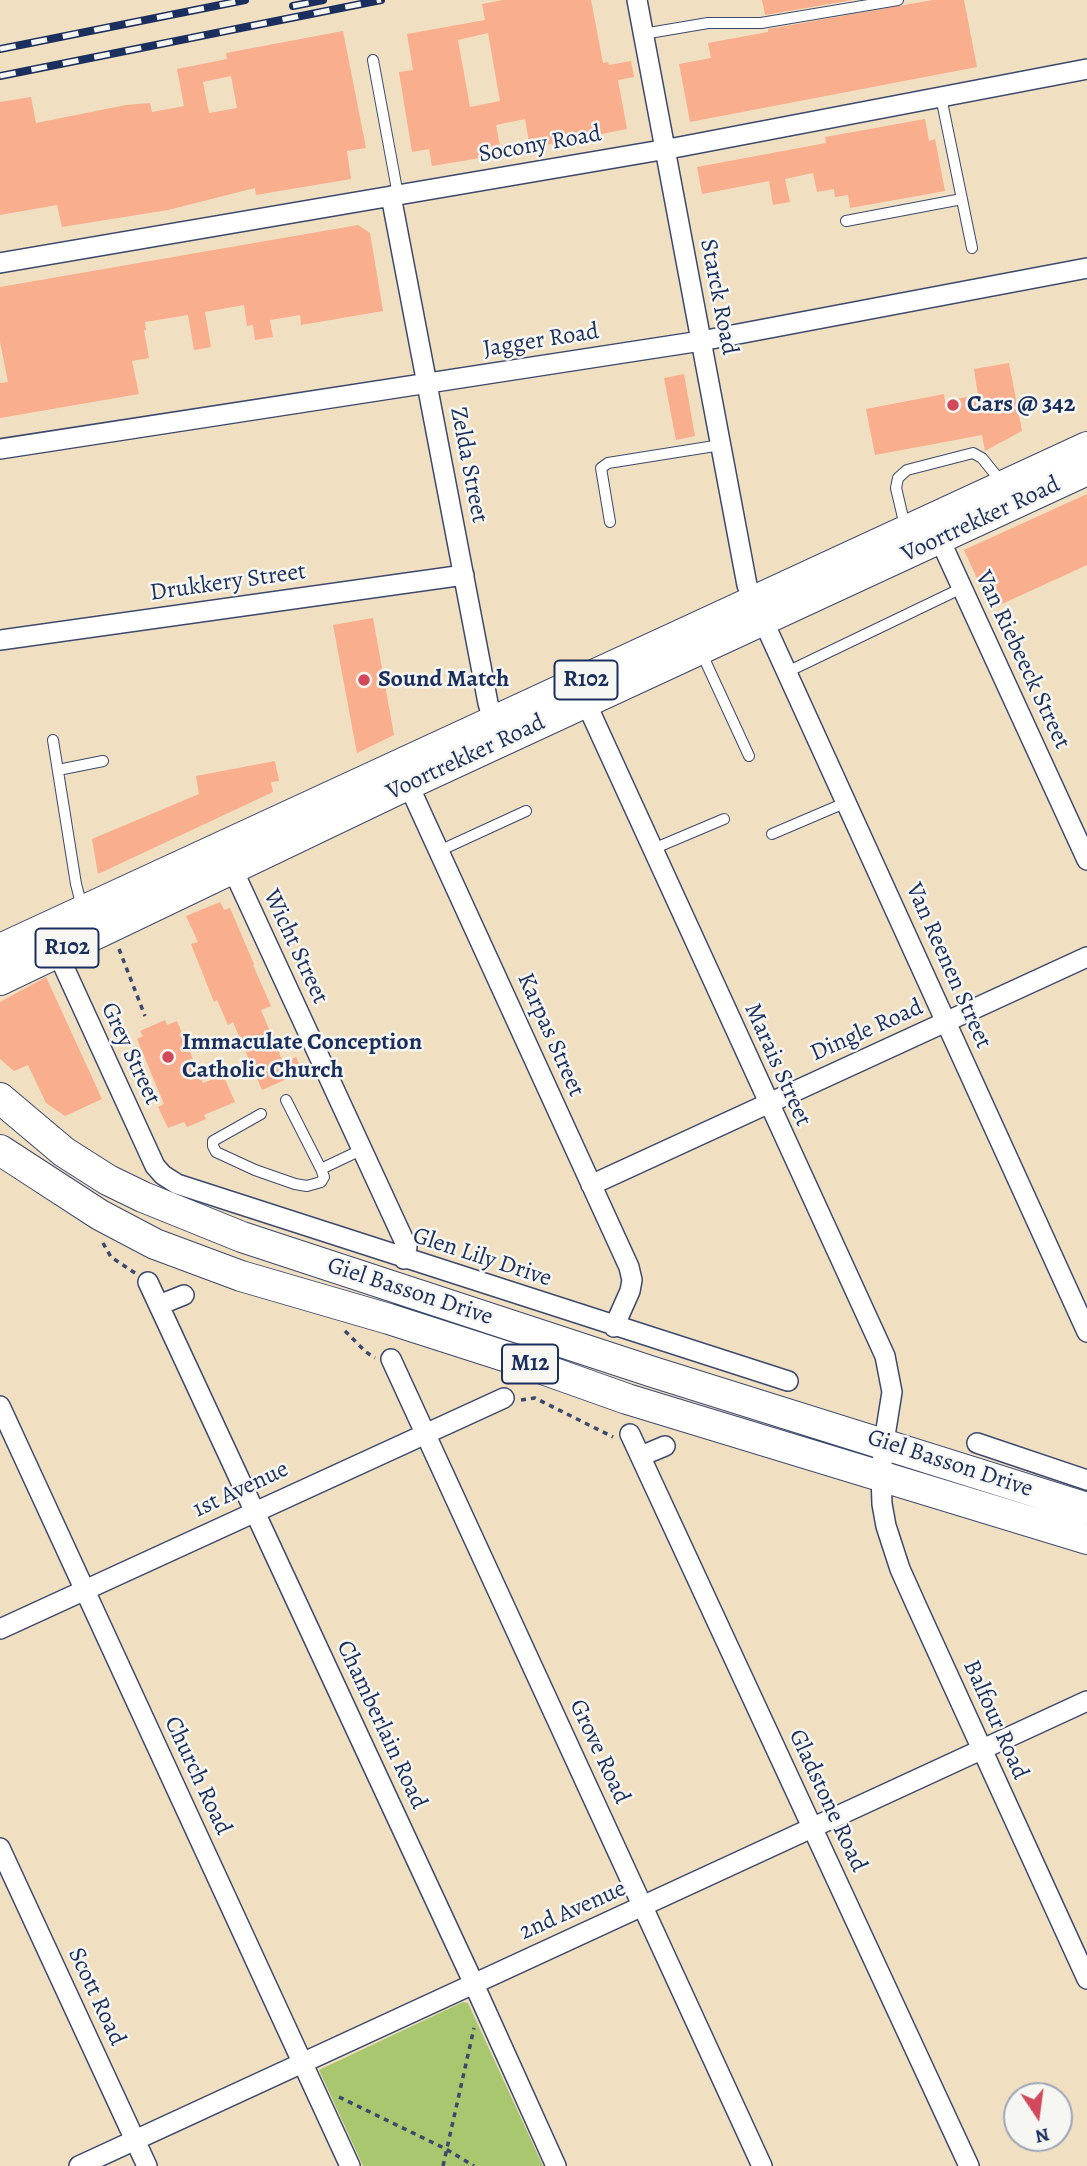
<!DOCTYPE html>
<style>
body{margin:0}
#map{position:relative;width:1087px;height:2166px;overflow:hidden;background:#f1dfc2;font-family:Alegreya,serif}
canvas{display:block}
.north{position:absolute;left:1003px;top:2082px;width:70px;height:70px;box-sizing:border-box;background:#f6f6f2;border:2px solid #9ea6b7;border-radius:50%;rotate:167deg;font-size:19px;font-weight:700;line-height:28px;text-align:center;color:#1b2f5e}
.north::after{content:'';display:block;margin:auto;width:24px;height:32px;background:#d1495b;clip-path:polygon(50% 0,100% 100%,50% 72%,0 100%)}
</style>
<div id="map">
<canvas width="1087" height="2166"></canvas>
<div class="north">N</div>
</div>
<script>
const c = document.querySelector('canvas').getContext('2d');
c.lineJoin = 'round';
function fill(path, color) { c.fillStyle = color; c.fill(path, 'evenodd'); }
const poly = rows => new Path2D(rows.map(r => 'M' + r).join(''));
function strokePath(path, color, width, dash) { c.strokeStyle = color; c.lineWidth = width; c.lineCap = dash ? 'butt' : 'round'; c.setLineDash(dash || []); c.stroke(path); }
function write(font, color, halo, rows, align = 'center') {
  c.font = font + ' Alegreya,serif'; c.lineWidth = 5; c.setLineDash([]); c.textBaseline = 'middle'; c.strokeStyle = halo; c.fillStyle = color; for (const [text, x, y, turn = 0] of rows) {
    c.save(); c.translate(x, y); c.rotate((+turn || 0) * Math.PI / 180); c.textAlign = isNaN(turn) ? turn : align; if (halo) c.strokeText(text, 0, 0); c.fillText(text, 0, 0); c.restore();
  }
}
fill(poly([
 [463,2002,468,2003,543,2166,363,2166,319,2070]
]), '#a9c76e');
fill(poly([
 [503,0,591,0,603,63,608,62,609,65,631,61,634,77,618,80,627,129,530,148,525,119,496,125,501,151,479,154,480,158,432,166,429,149,412,152,399,72,413,70,407,34,485,20,482,4],
 [488,33,500,101,470,107,458,40],
 [762,0,853,0,765,15],
 [933,0,964,0,977,67,690,122,679,64,711,58,708,43,768,32,768,29],
 [343,31,366,148,347,151,351,179,256,195,255,188,168,210,62,227,57,205,0,215,0,102,31,97,36,123,126,105,150,103,152,112,184,106,177,69,227,59,226,53],
 [231,76,237,108,209,113,203,82],
 [925,119,929,141,935,139,945,191,850,208,848,195,835,197,834,189,817,192,813,173,785,179,790,202,773,205,769,181,702,194,697,167,826,143,825,137],
 [358,225,370,233,383,311,301,325,300,315,270,320,273,337,255,340,253,325,247,326,244,305,205,312,211,347,194,350,188,315,145,322,146,330,144,330,149,358,132,361,139,394,0,418,0,383,8,382,0,342,0,287],
 [1009,363,1022,431,985,451,982,435,875,455,866,409,944,394,945,401,978,395,974,369],
 [684,374,695,436,676,440,664,378],
 [1087,494,1087,565,991,609,964,550],
 [373,618,394,735,357,753,333,625],
 [275,761,279,781,271,782,273,792,98,874,92,839,199,794,196,776],
 [220,902,224,910,230,908,254,964,253,965,271,1006,261,1010,283,1062,296,1057,303,1072,262,1090,233,1022,228,1025,217,1000,214,1002,191,944,198,942,186,916],
 [46,977,102,1099,65,1116,46,1103,28,1065,14,1071,0,1059,0,1002],
 [165,1020,167,1025,177,1021,203,1083,223,1075,235,1102,204,1115,206,1119,187,1127,184,1122,168,1128,158,1107,164,1104,137,1039,143,1036,140,1031]
]), '#f9ae8d');
const lane = poly([
 [643,34,708,23,761,23,898,0],
 [373,60,398,195],
 [941,97,972,248],
 [846,221,962,199],
 [610,522,601,468,608,463,721,445],
 [905,526,896,488,898,478,907,470,973,453,982,458,1003,484],
 [702,654,749,756],
 [787,672,962,588],
 [53,740,76,884,82,907],
 [58,770,103,761],
 [772,834,847,802],
 [653,849,724,819],
 [439,851,526,811],
 [261,1114,213,1141,213,1146,216,1152,255,1170,295,1184,307,1186,321,1182,324,1177,321,1169,286,1100],
 [321,1169,361,1150]
]);
const street = poly([
 [637,0,747,585,1087,1332],
 [391,196,488,703,496,730],
 [0,263,679,147,1087,69],
 [0,449,701,341,1087,268],
 [935,529,1087,860],
 [0,640,464,575],
 [582,694,885,1356,892,1392,884,1442,881,1474,882,1504,886,1526,900,1569,917,1607,1087,1979],
 [404,775,629,1267,632,1280,630,1291,614,1327],
 [228,859,407,1247,404,1259],
 [57,952,155,1166,163,1175,177,1184,788,1381],
 [591,1185,1087,957],
 [148,1282,468,1971,556,2166],
 [159,1305,184,1295],
 [391,1359,762,2166],
 [0,1406,350,2166],
 [630,1434,969,2166],
 [977,1443,1087,1480],
 [641,1456,665,1446],
 [0,1629,504,1398],
 [0,1848,147,2166],
 [79,2166,1087,1701]
]);
const primary = poly([
 [0,949,1087,447],
 [0,980,409,784,1087,470],
 [0,1098,64,1152,108,1180,143,1197,242,1237,653,1372,1087,1508],
 [0,1150,100,1215,155,1244,241,1276,389,1319,523,1362,627,1399,1087,1539]
]);
strokePath(lane, '#3b496d', 12);
strokePath(street, '#3b496d', 22);
strokePath(primary, '#3b496d', 32);
strokePath(poly([
 [119,949,145,1016],
 [103,1243,111,1257,135,1273],
 [345,1331,366,1352,375,1358],
 [521,1400,535,1398,613,1437],
 [339,2097,446,2149,474,2166],
 [443,2166,474,2028]
]), '#3b496d', 3.5, [5, 5]);
strokePath(lane, '#fff', 10);
strokePath(street, '#fff', 19);
strokePath(primary, '#fff', 30);
const rail = poly([
 [293,6,323,0],
 [0,49,245,0],
 [0,76,381,0]
]);
strokePath(rail, '#1b2f5e', 8);
strokePath(rail, '#f6f6f2', 5, [16]);
for (const [x, y, r, color] of [
 [953,405,7,"#d1495b"],
 [364,680,7,"#d1495b"],
 [168,1057,7,"#d1495b"]
]) { const dot = new Path2D(); dot.arc(x, y, r, 0, 2 * Math.PI); c.fillStyle = color; c.fill(dot); strokePath(dot, '#f6f6f2', 2.5); }
for (const [x, y, w] of [
 [586,680,63],
 [67,948,63],
 [530,1364,56]
]) { const box = new Path2D(); box.roundRect(x - w / 2, y - 19.5, w, 39, 5); c.fillStyle = '#f6f6f2'; c.fill(box); strokePath(box, '#1b2f5e', 2); }
write('bold 23px', '#1b2f5e', null, [
 ["R102",586,680],
 ["R102",67,948],
 ["M12",530,1364]
]);
write('24px', '#1b2f5e', '#f6f6f2', [
 ["Socony Road",540,145,-10],
 ["Starck Road",718,297,79],
 ["Jagger Road",541,341,-9],
 ["Zelda Street",468,465,79],
 ["Voortrekker Road",981,520,-25],
 ["Drukkery Street",228,583,-8],
 ["Van Riebeeck Street",1022,660,65],
 ["Voortrekker Road",466,758,-25],
 ["Wicht Street",295,947,65],
 ["Van Reenen Street",948,966,66],
 ["Dingle Road",867,1031,-24],
 ["Karpas Street",550,1035,66],
 ["Grey Street",130,1054,65],
 ["Marais Street",777,1065,66],
 ["Glen Lily Drive",482,1258,18],
 ["Giel Basson Drive",410,1292,18],
 ["Giel Basson Drive",950,1464,18],
 ["1st Avenue",241,1490,-25],
 ["Balfour Road",995,1720,66],
 ["Chamberlain Road",381,1725,65],
 ["Grove Road",599,1752,65],
 ["Church Road",197,1776,65],
 ["Gladstone Road",827,1801,65],
 ["2nd Avenue",573,1911,-24],
 ["Scott Road",96,1997,65]
]);
write('bold 24px', '#1b2f5e', '#f6f6f2', [
 ["Cars @ 342",967,405],
 ["Sound Match",378,680],
 ["Immaculate Conception",182,1043],
 ["Catholic Church",182,1071]
], 'left');
</script>
